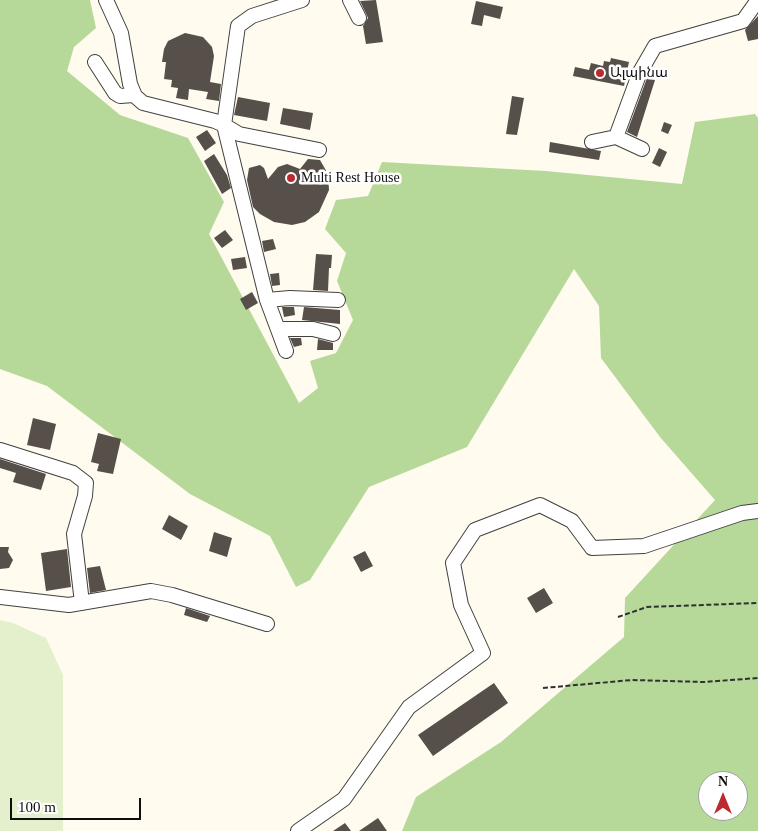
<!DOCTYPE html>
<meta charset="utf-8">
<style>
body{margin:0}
#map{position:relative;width:758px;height:831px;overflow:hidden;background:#fffbef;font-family:"Times New Roman",serif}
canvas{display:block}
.north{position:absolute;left:698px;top:771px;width:50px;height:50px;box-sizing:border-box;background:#fff;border:1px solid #9f9f9f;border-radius:50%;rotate:0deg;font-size:14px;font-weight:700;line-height:20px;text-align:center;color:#0e0e0e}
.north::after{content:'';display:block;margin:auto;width:18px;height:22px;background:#bb2931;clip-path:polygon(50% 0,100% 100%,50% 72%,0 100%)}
.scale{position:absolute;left:10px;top:798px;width:131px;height:22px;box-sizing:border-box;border:2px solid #0e0e0e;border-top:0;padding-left:6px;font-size:15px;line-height:18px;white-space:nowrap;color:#0e0e0e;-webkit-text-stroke:4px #fff;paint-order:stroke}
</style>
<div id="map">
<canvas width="758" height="831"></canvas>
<div class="north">N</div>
<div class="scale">100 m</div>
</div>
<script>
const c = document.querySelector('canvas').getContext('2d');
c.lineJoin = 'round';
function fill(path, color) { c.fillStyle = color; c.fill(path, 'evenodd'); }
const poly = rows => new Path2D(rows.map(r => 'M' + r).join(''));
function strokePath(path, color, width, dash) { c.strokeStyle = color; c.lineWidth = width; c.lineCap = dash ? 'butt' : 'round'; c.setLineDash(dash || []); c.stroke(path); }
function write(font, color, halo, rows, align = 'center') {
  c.font = font + ' "Times New Roman","Noto Sans Armenian",serif'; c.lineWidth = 5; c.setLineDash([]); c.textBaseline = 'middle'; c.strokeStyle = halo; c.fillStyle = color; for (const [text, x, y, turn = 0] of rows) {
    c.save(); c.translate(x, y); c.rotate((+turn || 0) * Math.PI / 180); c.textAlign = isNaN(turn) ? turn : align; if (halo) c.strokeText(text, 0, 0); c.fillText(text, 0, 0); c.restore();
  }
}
fill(poly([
 [0,0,90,0,96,28,74,47,67,71,120,115,188,138,224,202,209,234,299,403,318,388,310,361,336,353,353,320,337,281,346,253,325,229,336,200,368,196,382,162,546,171,682,184,695,122,755,114,758,118,758,831,402,831,416,797,501,742,624,637,625,598,715,500,660,437,601,358,599,306,574,269,467,447,369,487,310,580,296,587,270,536,190,494,47,386,0,369],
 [708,781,738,781,738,811,708,811]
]), '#b6d999');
fill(poly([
 [0,620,13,623,46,638,63,675,63,831,0,831]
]), '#e3f0cb');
fill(poly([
 [376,0,383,42,366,44,363,26,368,18,360,1],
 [476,1,503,7,500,19,484,15,482,26,471,24],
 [758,16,758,39,748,41,745,30],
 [185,33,203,37,212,47,214,56,210,82,221,84,219,101,206,99,208,92,189,89,188,100,176,98,178,88,171,87,172,80,164,79,166,62,162,62,164,49,168,41],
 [611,58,629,62,624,86,573,76,575,67,589,70,591,63,603,66,604,61,610,62],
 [647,78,655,80,637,137,627,132],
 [512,96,524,98,517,135,506,134],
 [238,97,270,103,267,121,234,115],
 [283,108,313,113,310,130,280,124],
 [664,122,672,125,668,134,661,131],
 [207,130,216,143,205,151,196,137],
 [550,142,601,151,599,160,549,152],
 [659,148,667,152,660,167,652,163],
 [214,154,227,175,231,188,222,194,204,161],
 [308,159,320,160,328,174,329,190,319,212,305,222,292,225,274,222,260,214,253,207,247,180,249,168,260,165,264,168,268,179,278,167,287,164,300,169],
 [225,230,233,240,222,248,214,238],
 [273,239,276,249,264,252,262,241],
 [316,254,332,255,331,268,329,268,328,291,313,290],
 [245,257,247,268,233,270,231,259],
 [279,273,280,285,272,286,270,274],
 [252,292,258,303,246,310,240,299],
 [282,307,294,307,295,315,284,317],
 [304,307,340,310,340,324,302,320],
 [290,338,301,338,302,345,294,347],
 [318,339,333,343,333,350,317,350],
 [33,418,56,424,50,450,27,445],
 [98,433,121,439,113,474,97,471,99,464,91,462],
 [0,459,46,474,41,490,13,482,16,473,0,468],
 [169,515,188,526,181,540,162,529],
 [214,532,232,538,227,557,209,551],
 [0,547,9,547,8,552,13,560,9,568,0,569],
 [67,549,71,587,46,591,41,553],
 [365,551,373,566,361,572,353,557],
 [100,566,106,590,90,593,87,568],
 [544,588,553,603,536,613,527,598],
 [186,608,210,616,207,622,184,615],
 [494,683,508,703,433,756,418,735],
 [378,818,387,831,359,831],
 [345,823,351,831,333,831]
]), '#564f4a');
const minor = poly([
 [106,0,121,33,130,84,135,96,143,103,215,121,224,125,267,300,286,351],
 [302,0,252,16,238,26,224,125,239,134,319,150],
 [350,0,359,18],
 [95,62,115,93,120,96,134,95],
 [616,137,642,149],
 [592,142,616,137,640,72,655,46,743,21,758,0],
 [267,300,290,298,338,300],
 [278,329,313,329,333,334],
 [0,450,73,473,86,483,85,496,74,534,82,603],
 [0,597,69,605,151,591,172,595,267,624],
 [298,831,344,799,409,707,483,653,461,605,453,563,475,530,540,505,572,521,592,548,644,546,742,513,758,511]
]);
strokePath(minor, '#414141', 16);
strokePath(poly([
 [618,617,647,607,758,603],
 [543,688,632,680,704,682,758,678]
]), '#303030', 2, [5, 2.5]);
strokePath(minor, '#fff', 14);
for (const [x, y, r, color] of [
 [600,73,5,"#bb2931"],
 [291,178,5,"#bb2931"]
]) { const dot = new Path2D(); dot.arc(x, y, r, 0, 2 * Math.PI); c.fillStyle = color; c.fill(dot); strokePath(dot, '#fff', 2); }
write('14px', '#0e0e0e', '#fff', [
 ["Ալպինա",610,73],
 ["Multi Rest House",301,178]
], 'left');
</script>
